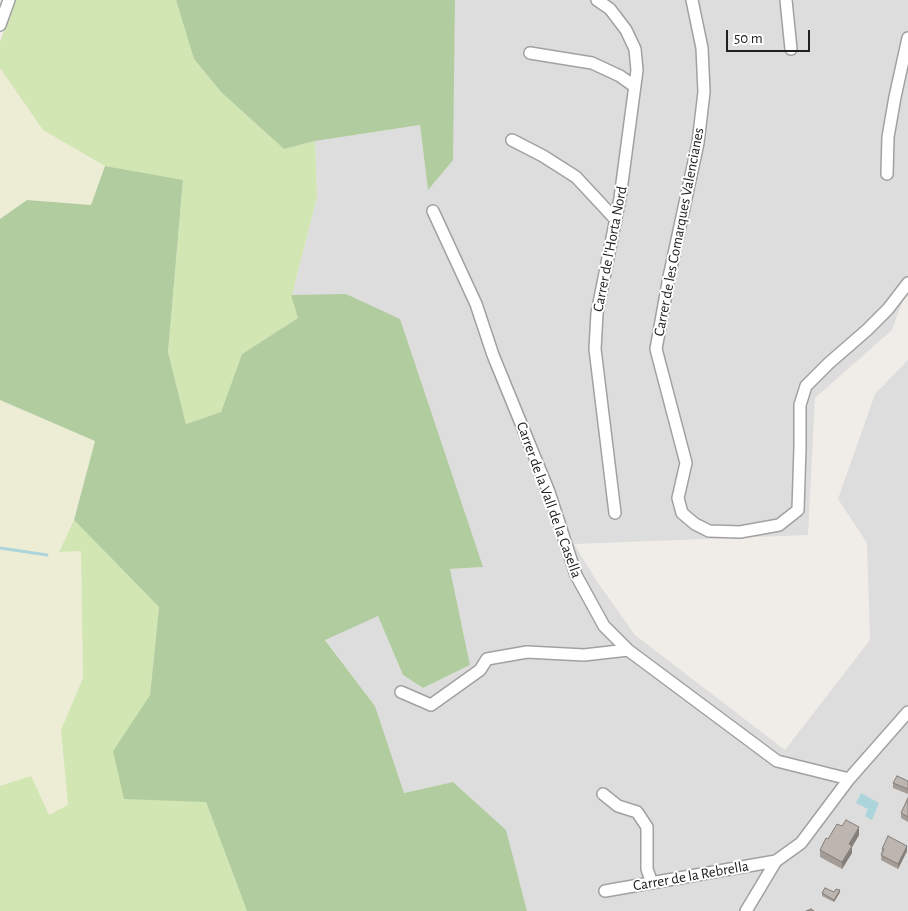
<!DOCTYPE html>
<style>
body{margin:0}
#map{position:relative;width:908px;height:911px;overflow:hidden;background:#f0ece8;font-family:"Alegreya Sans",sans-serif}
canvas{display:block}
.scale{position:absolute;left:726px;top:30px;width:84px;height:22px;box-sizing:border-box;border:2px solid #202020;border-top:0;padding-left:6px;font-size:15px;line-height:18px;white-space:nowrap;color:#202020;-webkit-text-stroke:4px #fff;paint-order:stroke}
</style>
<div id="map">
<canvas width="908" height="911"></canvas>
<div class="scale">50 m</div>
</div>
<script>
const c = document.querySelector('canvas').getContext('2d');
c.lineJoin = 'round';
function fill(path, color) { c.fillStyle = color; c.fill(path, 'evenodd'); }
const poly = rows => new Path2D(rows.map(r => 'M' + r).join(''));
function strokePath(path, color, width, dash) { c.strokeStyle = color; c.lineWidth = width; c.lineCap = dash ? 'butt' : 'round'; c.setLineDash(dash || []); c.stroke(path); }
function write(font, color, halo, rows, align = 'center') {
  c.font = font + ' "Alegreya Sans",sans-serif'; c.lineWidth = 4; c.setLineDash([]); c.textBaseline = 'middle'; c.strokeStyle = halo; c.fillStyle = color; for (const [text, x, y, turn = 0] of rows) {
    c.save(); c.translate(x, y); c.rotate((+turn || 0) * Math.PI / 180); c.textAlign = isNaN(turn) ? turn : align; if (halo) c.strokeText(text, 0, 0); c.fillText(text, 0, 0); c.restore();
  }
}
fill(poly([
 [455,0,908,0,908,286,892,330,815,398,808,535,574,544,596,580,635,635,785,750,870,640,867,543,838,499,875,394,908,360,908,911,527,911,505,830,453,782,404,793,375,706,325,639,378,615,403,675,423,688,470,665,450,569,482,567,292,295,317,197,315,141,420,125,428,189,452,160]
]), '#dedddd');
fill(poly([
 [0,68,43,130,105,166,91,205,27,200,0,219],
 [0,400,95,441,74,520,59,551,81,550,83,678,61,730,68,806,49,815,31,776,0,786]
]), '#edecd4');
fill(poly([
 [16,0,176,0,194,59,221,92,284,149,315,141,317,197,292,295,298,318,242,354,221,412,186,424,168,352,183,181,105,166,43,130,0,68,0,42],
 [74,520,159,607,150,695,113,751,206,802,247,911,0,911,0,786,31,776,49,815,68,805,61,730,83,678,81,551,59,552]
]), '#d1e6b2');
fill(poly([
 [176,0,455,0,453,160,428,190,420,125,315,141,284,149,221,92,194,59],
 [105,166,183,180,168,352,186,424,221,412,242,354,298,318,291,295,346,294,400,319,483,567,450,569,470,665,423,688,403,675,378,616,325,640,375,706,404,793,453,782,506,830,527,911,247,911,206,802,124,799,113,751,150,695,159,607,74,520,95,441,0,400,0,219,27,200,91,205]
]), '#b1cc9f');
fill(poly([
 [861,793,879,803,872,820,865,816,868,809,856,803]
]), '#abd5da');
strokePath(poly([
 [0,548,47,555]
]), '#abd5da', 3);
const minor = poly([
 [597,0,610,9,626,30,635,49,637,70,620,198,597,313,595,349,615,513],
 [692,0,702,48,704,92,698,143,669,277,656,349,686,463,678,498,682,513,695,524,709,531,740,532,779,525,798,510,800,447,800,405,806,386,829,363,867,330,888,309,908,283],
 [786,0,791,49],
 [0,25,9,0],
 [530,53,592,63,620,76,634,86],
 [512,140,543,156,576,177,616,220],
 [887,174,888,137,895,97,908,38],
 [433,211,476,304,493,355,549,492,576,575,604,626,628,650,777,761,849,779],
 [401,692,431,705,480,670,487,659,527,652,584,655,628,650],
 [603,794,618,806,637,812,647,827,647,869,652,883],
 [605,891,776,861],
 [746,911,776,861,801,843,849,779,908,712]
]);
strokePath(minor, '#a1a1a1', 14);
strokePath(minor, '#fff', 11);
fill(poly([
 [908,781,908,794,893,788,893,783],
 [908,798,908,822,901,818,901,813],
 [859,835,852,847,852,853,842,869,820,857,820,850,828,839],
 [882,849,907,851,898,869,881,860],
 [834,892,840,892,834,902,822,896,822,893]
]), '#a39c97');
fill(poly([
 [859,827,859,835,852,847,852,853,842,869,842,862,849,844],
 [907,846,907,851,898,869,898,864],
 [840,890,840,892,834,902,834,900]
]), '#847f7b');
const building = poly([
 [897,776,908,781,908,789,893,783,897,776],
 [908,798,908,817,901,813,908,798],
 [846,820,859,827,849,844,852,846,842,862,820,850,826,838,828,839,837,824,842,826,846,820],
 [888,836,907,846,898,864,881,855,884,849,882,849,888,836],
 [825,888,834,892,836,889,840,890,834,900,822,893,825,888],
 [811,909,814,911,806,911,811,909]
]);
fill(building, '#bdb5b0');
strokePath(building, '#847f7b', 1);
write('15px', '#202020', '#fff', [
 ["Carrer de les Comarques Valencianes",679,232,-79],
 ["Carrer de l'Horta Nord",610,249,-79],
 ["Carrer de la Vall de la Casella",549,500,70],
 ["Carrer de la Rebrella",691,876,-10]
]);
</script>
